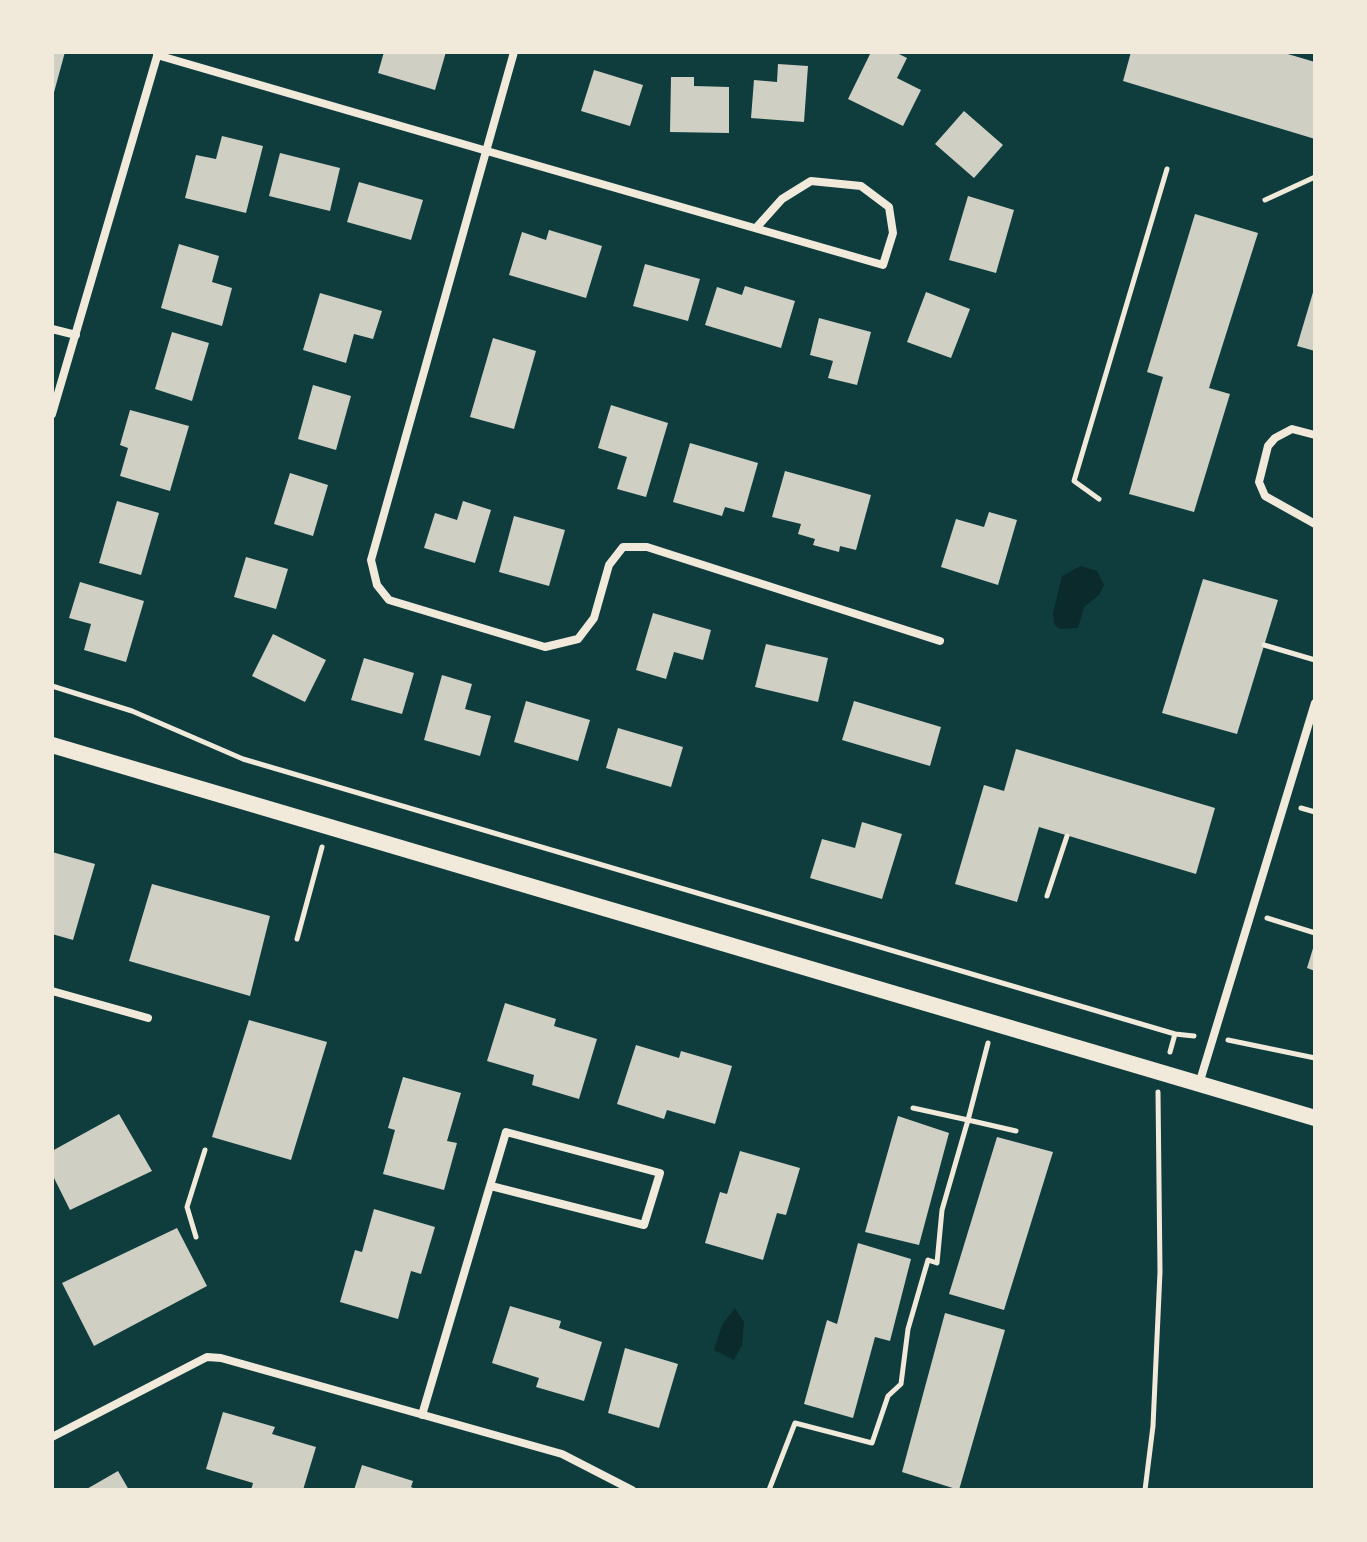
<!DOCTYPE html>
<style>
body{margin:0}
#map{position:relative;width:1367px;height:1542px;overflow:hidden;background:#0f3d3e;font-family:Quicksand,sans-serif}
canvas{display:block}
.frame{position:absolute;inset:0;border:54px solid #f1e9da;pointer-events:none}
</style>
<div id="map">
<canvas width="1367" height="1542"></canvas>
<div class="frame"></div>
</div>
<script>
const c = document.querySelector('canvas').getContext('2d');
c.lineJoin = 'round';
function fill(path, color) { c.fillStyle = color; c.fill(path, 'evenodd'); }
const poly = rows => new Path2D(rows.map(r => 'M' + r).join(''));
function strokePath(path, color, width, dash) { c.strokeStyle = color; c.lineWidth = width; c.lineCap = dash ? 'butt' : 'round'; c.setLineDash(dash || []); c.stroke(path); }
fill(poly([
 [1081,566,1097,571,1104,585,1099,595,1084,607,1078,628,1060,629,1054,624,1053,613,1062,576],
 [735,1308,744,1322,742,1345,734,1360,714,1350,722,1325]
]), '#0a2a2b');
fill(poly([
 [52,52,65,52,53,96,52,96],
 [384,52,446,52,435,90,378,73],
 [871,52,895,52,907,58,897,78,921,90,903,126,848,99],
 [1131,52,1281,52,1315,62,1315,139,1123,81],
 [778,64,808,66,804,122,751,118,754,80,777,82],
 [594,70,643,85,630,126,581,111],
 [671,77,694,77,694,86,729,87,729,133,670,132],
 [964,111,1003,145,974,178,935,144],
 [222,136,263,146,246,213,185,198,196,155,216,159],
 [280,153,340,168,330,211,269,196],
 [359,182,423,200,411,240,347,222],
 [968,196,1014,210,996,273,949,260],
 [1195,214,1258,233,1209,388,1230,394,1194,512,1129,494,1163,377,1147,372],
 [549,230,602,246,586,298,509,275,522,232,546,240],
 [179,244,219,256,212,282,232,288,222,326,161,308],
 [645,264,700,279,688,321,633,306],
 [745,286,795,301,781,348,705,325,717,287,742,295],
 [1314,289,1315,289,1315,351,1297,346],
 [926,292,970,309,951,358,907,342],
 [320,293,382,311,373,339,354,334,346,363,303,350],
 [819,318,871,332,857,385,828,378,833,361,810,355],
 [172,332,209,343,192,401,155,389],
 [493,338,536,351,514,429,470,417],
 [313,385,351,396,336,450,298,439],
 [611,405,668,423,646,497,617,489,627,457,598,448],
 [130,410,189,426,170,491,120,476,128,448,120,445],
 [690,443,758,463,744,512,725,507,722,516,673,502],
 [785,471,871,495,856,550,840,546,839,552,813,545,815,539,798,534,801,524,772,517],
 [290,473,328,485,313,536,274,524],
 [117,501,159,513,141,575,99,563],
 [463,501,491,510,475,563,424,548,435,513,457,520],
 [989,512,1017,520,998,585,941,567,956,519,984,527],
 [514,516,565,530,549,586,499,572],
 [246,557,288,569,276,609,234,597],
 [1203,579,1278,600,1237,734,1162,713],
 [80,582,144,601,126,662,84,650,91,624,69,618],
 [653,613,711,630,703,660,674,652,666,679,636,670],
 [273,634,326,660,305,702,252,676],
 [766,644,828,658,818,702,755,687],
 [364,658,414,673,402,714,351,700],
 [442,675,472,684,465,709,491,716,480,756,424,740],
 [526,701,590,720,578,761,514,742],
 [854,701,941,727,930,766,842,740],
 [618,728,683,747,671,787,606,768],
 [1016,749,1215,808,1196,874,1039,827,1017,902,955,884,984,785,1004,791],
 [862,822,902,834,882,899,810,878,822,839,855,848],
 [52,852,95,864,73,940,52,934],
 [152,884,270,916,250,996,129,961],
 [1314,945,1315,945,1315,971,1307,968],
 [505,1003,556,1019,554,1026,597,1039,579,1099,532,1085,534,1075,487,1061],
 [249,1020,327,1042,291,1160,212,1137],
 [636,1045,679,1058,681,1051,732,1066,715,1124,667,1110,664,1119,617,1104],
 [403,1077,461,1093,447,1141,457,1143,444,1190,383,1174,395,1130,388,1128],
 [119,1114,152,1171,70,1210,52,1174,52,1151],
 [898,1116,949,1133,919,1245,865,1232],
 [997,1137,1053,1152,1004,1310,949,1294],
 [740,1151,800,1168,786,1215,777,1213,763,1260,705,1243,720,1192,727,1194],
 [374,1209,435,1227,421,1274,411,1271,398,1319,340,1302,355,1250,362,1252],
 [177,1228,207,1286,94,1346,62,1283],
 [858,1243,911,1259,890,1341,875,1337,853,1418,804,1404,827,1320,837,1324],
 [510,1306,561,1321,559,1328,602,1342,584,1401,536,1387,539,1378,492,1363],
 [945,1313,1005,1330,959,1490,902,1472],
 [625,1348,678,1364,659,1428,608,1413],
 [223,1412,275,1427,272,1434,316,1447,303,1490,251,1490,253,1483,206,1469],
 [362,1465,413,1481,411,1487,417,1490,354,1490],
 [118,1471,129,1490,85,1490]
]), '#cfcfc3');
strokePath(poly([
 [1265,200,1315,177],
 [1099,499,1074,481,1167,169],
 [1264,645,1315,660],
 [52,686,132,711,243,759,1175,1034],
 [1301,808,1315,812],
 [1047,896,1067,836],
 [1267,918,1315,933],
 [297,939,322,847],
 [1228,1040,1315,1058],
 [1170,1052,1175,1034,1194,1036],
 [913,1108,968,1120,988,1043],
 [196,1237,187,1207,205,1150],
 [769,1490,795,1423,872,1443,888,1396,901,1384,908,1329,928,1260,937,1263,942,1210,968,1120,1016,1131],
 [1145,1490,1153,1426,1160,1272,1158,1092]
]), '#f1e9da', 5);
strokePath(poly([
 [514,52,371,560,377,585,389,600,545,647,578,639,594,618,609,565,623,547,647,547,940,641],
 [157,55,487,151,883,265,893,233,889,207,861,186,811,181,782,199,756,228],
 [52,329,76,335],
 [52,414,158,53],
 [1315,435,1292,429,1275,438,1268,446,1259,482,1265,496,1315,524],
 [52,991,148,1018],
 [1199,1084,1315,703],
 [422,1415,506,1132,660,1173,644,1225,491,1186],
 [52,1437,207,1357,221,1358,562,1454,632,1490]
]), '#f1e9da', 8);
strokePath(poly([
 [52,745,1315,1118]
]), '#f1e9da', 16);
</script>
